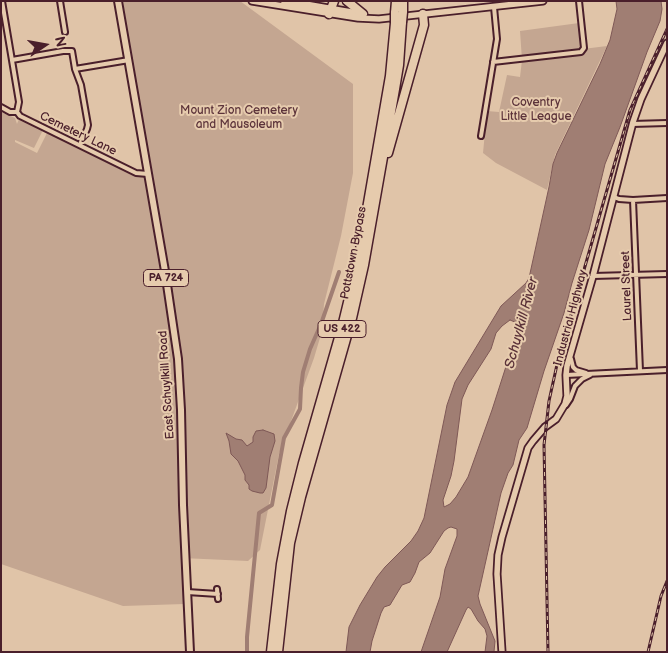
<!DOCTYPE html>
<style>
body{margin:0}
#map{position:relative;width:668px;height:653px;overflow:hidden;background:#e0c4a8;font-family:"Balsamiq Sans",sans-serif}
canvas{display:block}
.frame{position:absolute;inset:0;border:2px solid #4a1f2b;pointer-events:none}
.north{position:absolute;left:20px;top:20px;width:50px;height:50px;-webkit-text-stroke:4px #e6cbad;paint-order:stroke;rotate:78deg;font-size:14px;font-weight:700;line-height:20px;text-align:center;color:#4a1f2b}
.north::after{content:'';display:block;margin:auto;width:18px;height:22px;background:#4a1f2b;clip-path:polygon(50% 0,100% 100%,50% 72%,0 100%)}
</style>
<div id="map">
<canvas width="668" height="653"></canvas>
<div class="frame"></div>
<div class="north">N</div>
</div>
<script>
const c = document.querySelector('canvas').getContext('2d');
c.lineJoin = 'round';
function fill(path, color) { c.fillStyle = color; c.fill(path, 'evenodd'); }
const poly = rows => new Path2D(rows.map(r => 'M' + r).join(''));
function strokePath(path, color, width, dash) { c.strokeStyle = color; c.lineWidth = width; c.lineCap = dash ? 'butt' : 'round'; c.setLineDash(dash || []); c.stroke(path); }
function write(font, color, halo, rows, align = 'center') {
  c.font = font + ' "Balsamiq Sans",sans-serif'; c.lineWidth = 4; c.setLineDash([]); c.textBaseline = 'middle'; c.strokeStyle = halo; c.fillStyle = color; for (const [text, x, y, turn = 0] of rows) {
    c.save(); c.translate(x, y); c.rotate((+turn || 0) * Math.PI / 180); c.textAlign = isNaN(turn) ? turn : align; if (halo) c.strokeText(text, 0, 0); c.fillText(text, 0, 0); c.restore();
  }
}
fill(poly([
 [123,1,240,1,353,84,353,173,341,236,324,304,322,331,314,358,279,454,260,550,248,561,182,558,184,604,123,606,1,564,1,112,15,118,17,124,19,119,43,130,34,148,15,140,15,142,37,153,47,133,134,175,154,180,134,79],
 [579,23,583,49,607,46,555,155,547,190,496,163,483,153,487,111,499,112,507,75,520,77,522,60,520,31]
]), '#c4a691');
const water = poly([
 [616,1,661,1,662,9,660,21,647,52,620,127,605,164,589,230,572,283,564,313,544,371,527,428,519,440,513,465,508,473,501,493,478,596,480,604,495,641,494,652,485,652,487,636,485,629,478,621,471,609,468,607,466,610,447,652,421,652,440,597,445,569,457,536,457,529,451,527,448,528,444,531,430,553,419,562,415,573,410,582,402,585,390,605,384,607,381,613,372,641,370,652,346,652,349,627,360,605,377,577,385,567,411,541,418,531,424,518,447,405,455,382,501,306,526,283,529,278,549,187,553,164,557,153,600,64,610,40,617,9,616,1],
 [510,320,517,323,519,326,492,410,468,477,456,497,450,504,444,507,443,500,451,476,454,461,462,399,468,385,491,349,496,333,502,326,510,320],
 [263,430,274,434,275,441,270,457,266,488,263,493,260,493,252,491,249,489,249,485,245,480,245,475,238,461,231,454,229,441,226,433,236,439,242,440,247,446,253,442,253,437,256,431,263,430]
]);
fill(water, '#a07e73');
strokePath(water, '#7e5856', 1);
strokePath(poly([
 [247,652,247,637,259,513,272,505,284,438,300,409,301,388,303,372,310,349,321,324,339,272]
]), '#a07e73', 4);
const street = poly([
 [2,1,19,102,17,112],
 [60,1,65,32],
 [12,60,63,51,72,51,75,69,129,60],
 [493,62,581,52,584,48,579,1],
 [75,69,81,85,88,125,87,129,80,145],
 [1,107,10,112,17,112,20,116,136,173,148,174],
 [632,124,667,123],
 [481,136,497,39,494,7],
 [614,197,619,199,633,200,667,198],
 [633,200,640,371],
 [593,276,667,274],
 [571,359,573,367,576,370,586,373],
 [566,375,667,370],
 [566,405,570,399,575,386,582,379,590,375],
 [217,589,218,599],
 [187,592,218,594]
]);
const secondary = poly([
 [252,1,358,18,379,19,543,1],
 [284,2,305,4,363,14],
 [502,652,497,574,498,555,502,537,528,448,533,441,545,427,556,419,565,404,567,396,566,375,567,366,593,276,633,122,641,99,667,43]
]);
const primary = poly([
 [118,1,165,271,178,359,181,410,183,505,190,652]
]);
const highway = poly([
 [347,1,363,14],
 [403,12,403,1],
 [395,13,396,1],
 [329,14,334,1],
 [388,153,424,25,423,14],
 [271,652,281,564,291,511,303,463,342,327,358,261,390,76,395,23],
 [278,652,290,543,301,497,352,318,364,265,395,89,399,65,402,22]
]);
strokePath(street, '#4a1f2b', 8);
strokePath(secondary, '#4a1f2b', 9);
strokePath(primary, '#4a1f2b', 10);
strokePath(highway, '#4a1f2b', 11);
strokePath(street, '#e6cbad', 4);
strokePath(secondary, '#e6cbad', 5.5);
strokePath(primary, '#e6cbad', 6);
strokePath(highway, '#e6cbad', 8);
const rail = poly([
 [548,652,544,445,549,401,558,360,630,110,667,29],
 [648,652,661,596,667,581]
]);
strokePath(rail, '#4a1f2b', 3);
strokePath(rail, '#e6cbad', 1, [4]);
const highwayBridge = poly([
 [402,22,403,12],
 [395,23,395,13]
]);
strokePath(highwayBridge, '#4a1f2b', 11, []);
strokePath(highwayBridge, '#e6cbad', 8);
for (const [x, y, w] of [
 [166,278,45],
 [342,329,48]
]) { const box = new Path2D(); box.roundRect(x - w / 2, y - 8.5, w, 17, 4); c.fillStyle = '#e6cbad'; c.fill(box); strokePath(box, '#4a1f2b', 1); }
write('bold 11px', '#4a1f2b', null, [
 ["PA 724",166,278],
 ["US 422",342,329]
]);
write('12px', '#5c333a', '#e6cbad', [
 ["Coventry",536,103],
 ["Little League",536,117],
 ["Mount Zion Cemetery",239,111],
 ["and Mausoleum",239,125]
]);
write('12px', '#4a1f2b', '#e6cbad', [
 ["Cemetery Lane",78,134,26],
 ["Pottstown Bypass",354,253,-79],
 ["Laurel Street",627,286,-92],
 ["Industrial Highway",571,318,-75],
 ["East Schuylkill Road",167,385,-94]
]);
write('italic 14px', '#5b3239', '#e6cbad', [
 ["Schuylkill River",522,323,-75]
]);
</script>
